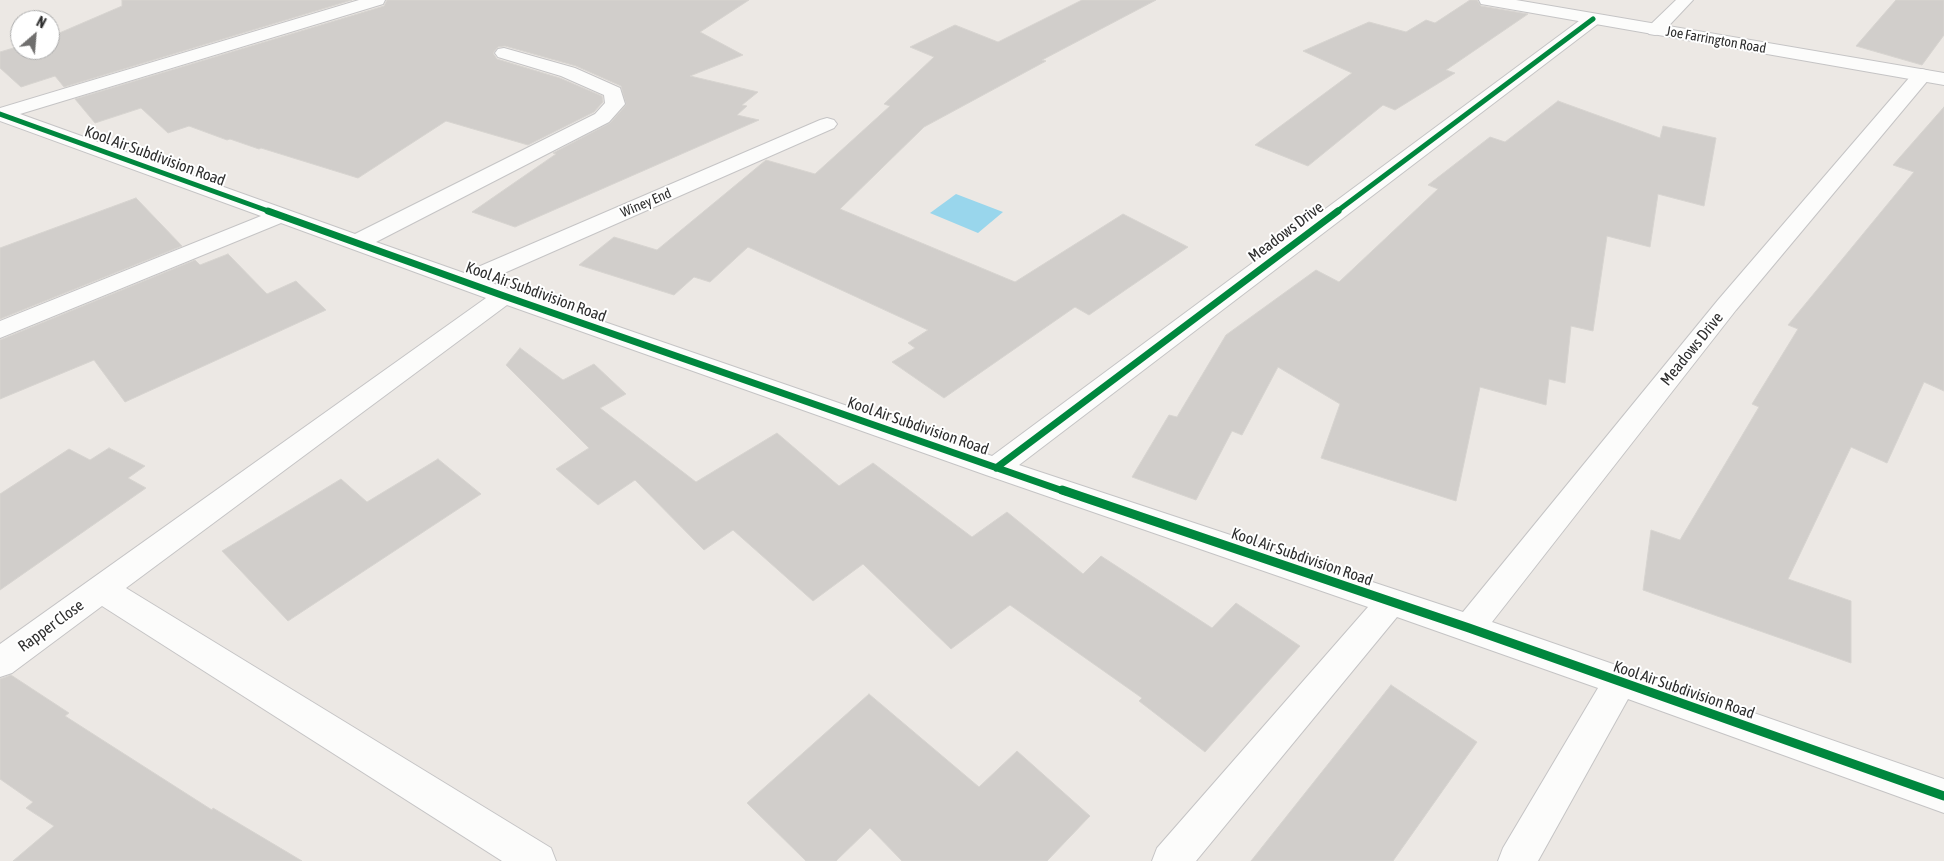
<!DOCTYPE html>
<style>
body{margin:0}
#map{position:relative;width:1944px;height:861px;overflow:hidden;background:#ece8e4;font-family:"Asap Condensed",sans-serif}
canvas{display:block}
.north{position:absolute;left:10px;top:10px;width:50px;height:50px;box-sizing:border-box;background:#fff;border:1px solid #ababab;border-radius:50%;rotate:27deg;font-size:14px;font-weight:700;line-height:20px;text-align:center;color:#2e2e2e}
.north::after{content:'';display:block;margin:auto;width:18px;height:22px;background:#706f6e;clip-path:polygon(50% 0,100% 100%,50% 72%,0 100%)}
</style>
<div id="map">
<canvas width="1944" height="861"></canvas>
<div class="north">N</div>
</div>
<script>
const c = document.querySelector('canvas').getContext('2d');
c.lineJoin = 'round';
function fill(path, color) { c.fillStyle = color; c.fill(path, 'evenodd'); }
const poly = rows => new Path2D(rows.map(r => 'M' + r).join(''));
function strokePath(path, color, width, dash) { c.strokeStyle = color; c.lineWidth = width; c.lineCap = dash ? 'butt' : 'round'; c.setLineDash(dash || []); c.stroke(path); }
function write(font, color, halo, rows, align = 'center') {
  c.font = font + ' "Asap Condensed",sans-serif'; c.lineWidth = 4; c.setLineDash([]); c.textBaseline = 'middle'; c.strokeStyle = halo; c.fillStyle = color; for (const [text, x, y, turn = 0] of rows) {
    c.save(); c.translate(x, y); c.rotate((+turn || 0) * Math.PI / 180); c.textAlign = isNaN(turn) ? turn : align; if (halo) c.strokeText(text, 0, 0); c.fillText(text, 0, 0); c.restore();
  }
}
fill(poly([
 [956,194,1003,212,978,233,930,213]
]), '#99d6ec');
const building = poly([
 [122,0,352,0,64,87,55,76,21,87,0,68,0,52,20,46,20,50,50,50,50,37,122,6,122,0],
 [387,0,749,0,700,32,743,55,690,76,758,92,742,105,747,106,737,115,759,120,515,227,472,212,556,154,553,153,610,123,626,105,621,86,576,66,505,46,498,47,493,53,497,59,560,78,602,96,603,102,594,112,528,145,446,121,358,178,261,148,259,149,230,139,227,140,189,126,168,133,141,108,95,123,75,99,384,6,387,0],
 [1082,0,1156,0,1042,60,1046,61,924,127,840,209,1015,282,1123,214,1188,247,1089,315,1075,307,944,398,892,362,915,348,908,343,928,330,748,247,710,282,694,277,674,295,579,265,614,237,657,250,766,160,815,174,890,106,884,104,934,57,910,47,955,25,998,42,1082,0],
 [1470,0,1477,0,1481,6,1528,14,1446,70,1455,73,1395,110,1383,105,1308,166,1255,145,1352,73,1303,51,1369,22,1406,32,1426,20,1435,23,1470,0],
 [1896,0,1944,0,1944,35,1922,65,1856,46,1896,0],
 [1558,101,1660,138,1663,126,1716,138,1704,206,1658,194,1650,247,1607,236,1593,331,1571,326,1565,383,1549,379,1546,405,1480,387,1456,501,1321,458,1340,404,1278,367,1242,435,1232,431,1196,500,1132,477,1169,415,1177,417,1226,335,1316,270,1339,282,1438,189,1428,185,1490,137,1505,142,1558,101],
 [1944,107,1944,391,1924,382,1887,463,1851,447,1788,579,1851,601,1851,663,1643,590,1651,530,1680,540,1759,407,1752,404,1798,329,1788,325,1914,172,1893,165,1944,107],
 [136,198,182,246,0,319,0,248,136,198],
 [228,254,267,294,296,281,326,310,125,402,94,360,0,399,0,340,195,260,200,265,228,254],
 [520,348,563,380,594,364,626,394,600,408,696,482,777,433,839,486,873,463,972,537,1007,512,1083,574,1101,556,1212,628,1236,603,1300,646,1205,752,1139,701,1142,698,1010,605,951,649,863,564,813,601,733,530,704,550,635,480,598,505,556,469,589,448,506,365,520,348],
 [109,448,145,466,128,478,146,488,0,590,0,494,69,449,90,460,109,448],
 [438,459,481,494,288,621,222,551,341,479,367,502,438,459],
 [11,675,69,713,65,716,104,741,212,810,213,808,302,861,13,861,54,826,26,808,33,802,0,779,0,679,11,675],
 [1391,685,1477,742,1393,861,1251,861,1391,685],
 [869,694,979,787,1017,751,1090,816,1047,861,902,861,870,828,836,861,806,861,747,803,869,694]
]);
fill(building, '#d1cecb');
strokePath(building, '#d7d4d0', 1);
const minor = poly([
 [359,0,385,0,383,4,20,114,355,234,595,114,605,103,604,95,561,76,498,57,495,53,498,49,504,48,575,68,620,88,625,104,609,122,376,242,464,273,820,120,827,118,834,120,837,124,834,128,486,281,992,456,1587,15,1599,15,1602,19,1599,23,1019,465,1463,612,1718,300,1915,71,1922,69,1929,71,1931,75,1929,79,1736,310,1492,622,1944,779,1944,813,1628,699,1538,861,1498,861,1503,848,1598,688,1397,617,1196,861,1152,861,1157,848,1368,607,986,475,507,305,126,588,551,848,556,861,502,861,102,606,12,673,0,677,0,644,486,298,281,223,0,338,0,321,261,216,0,121,0,108,359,0],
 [1676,0,1693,0,1661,34,1655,35,1649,34,1646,30,1649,26,1676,0]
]);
const secondary = poly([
 [1479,0,1516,0,1944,73,1944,85,1487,5,1481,4,1479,0]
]);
strokePath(minor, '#c5c4c5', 2);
strokePath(secondary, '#c5c4c5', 2);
fill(minor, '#fcfcfb');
fill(secondary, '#fcfcfb');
strokePath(poly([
 [0,114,271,212],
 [1336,212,1593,19]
]), '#00873e', 5);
strokePath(poly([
 [268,211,504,296,1066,492],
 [996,468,1338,211]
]), '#00873e', 7);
strokePath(poly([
 [1062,490,1469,628,1944,796]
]), '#00873e', 9);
write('14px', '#2e2e2e', '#fff', [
 ["Joe Farrington Road",1716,40,10],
 ["Winey End",646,203,-23]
]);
write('16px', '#2e2e2e', '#fff', [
 ["Kool Air Subdivision Road",155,156,20],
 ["Meadows Drive",1286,232,-37],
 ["Kool Air Subdivision Road",536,292,20],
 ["Meadows Drive",1692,349,-51],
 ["Kool Air Subdivision Road",918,426,19],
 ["Kool Air Subdivision Road",1302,557,19],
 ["Rapper Close",51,626,-36],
 ["Kool Air Subdivision Road",1684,690,19]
]);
</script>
